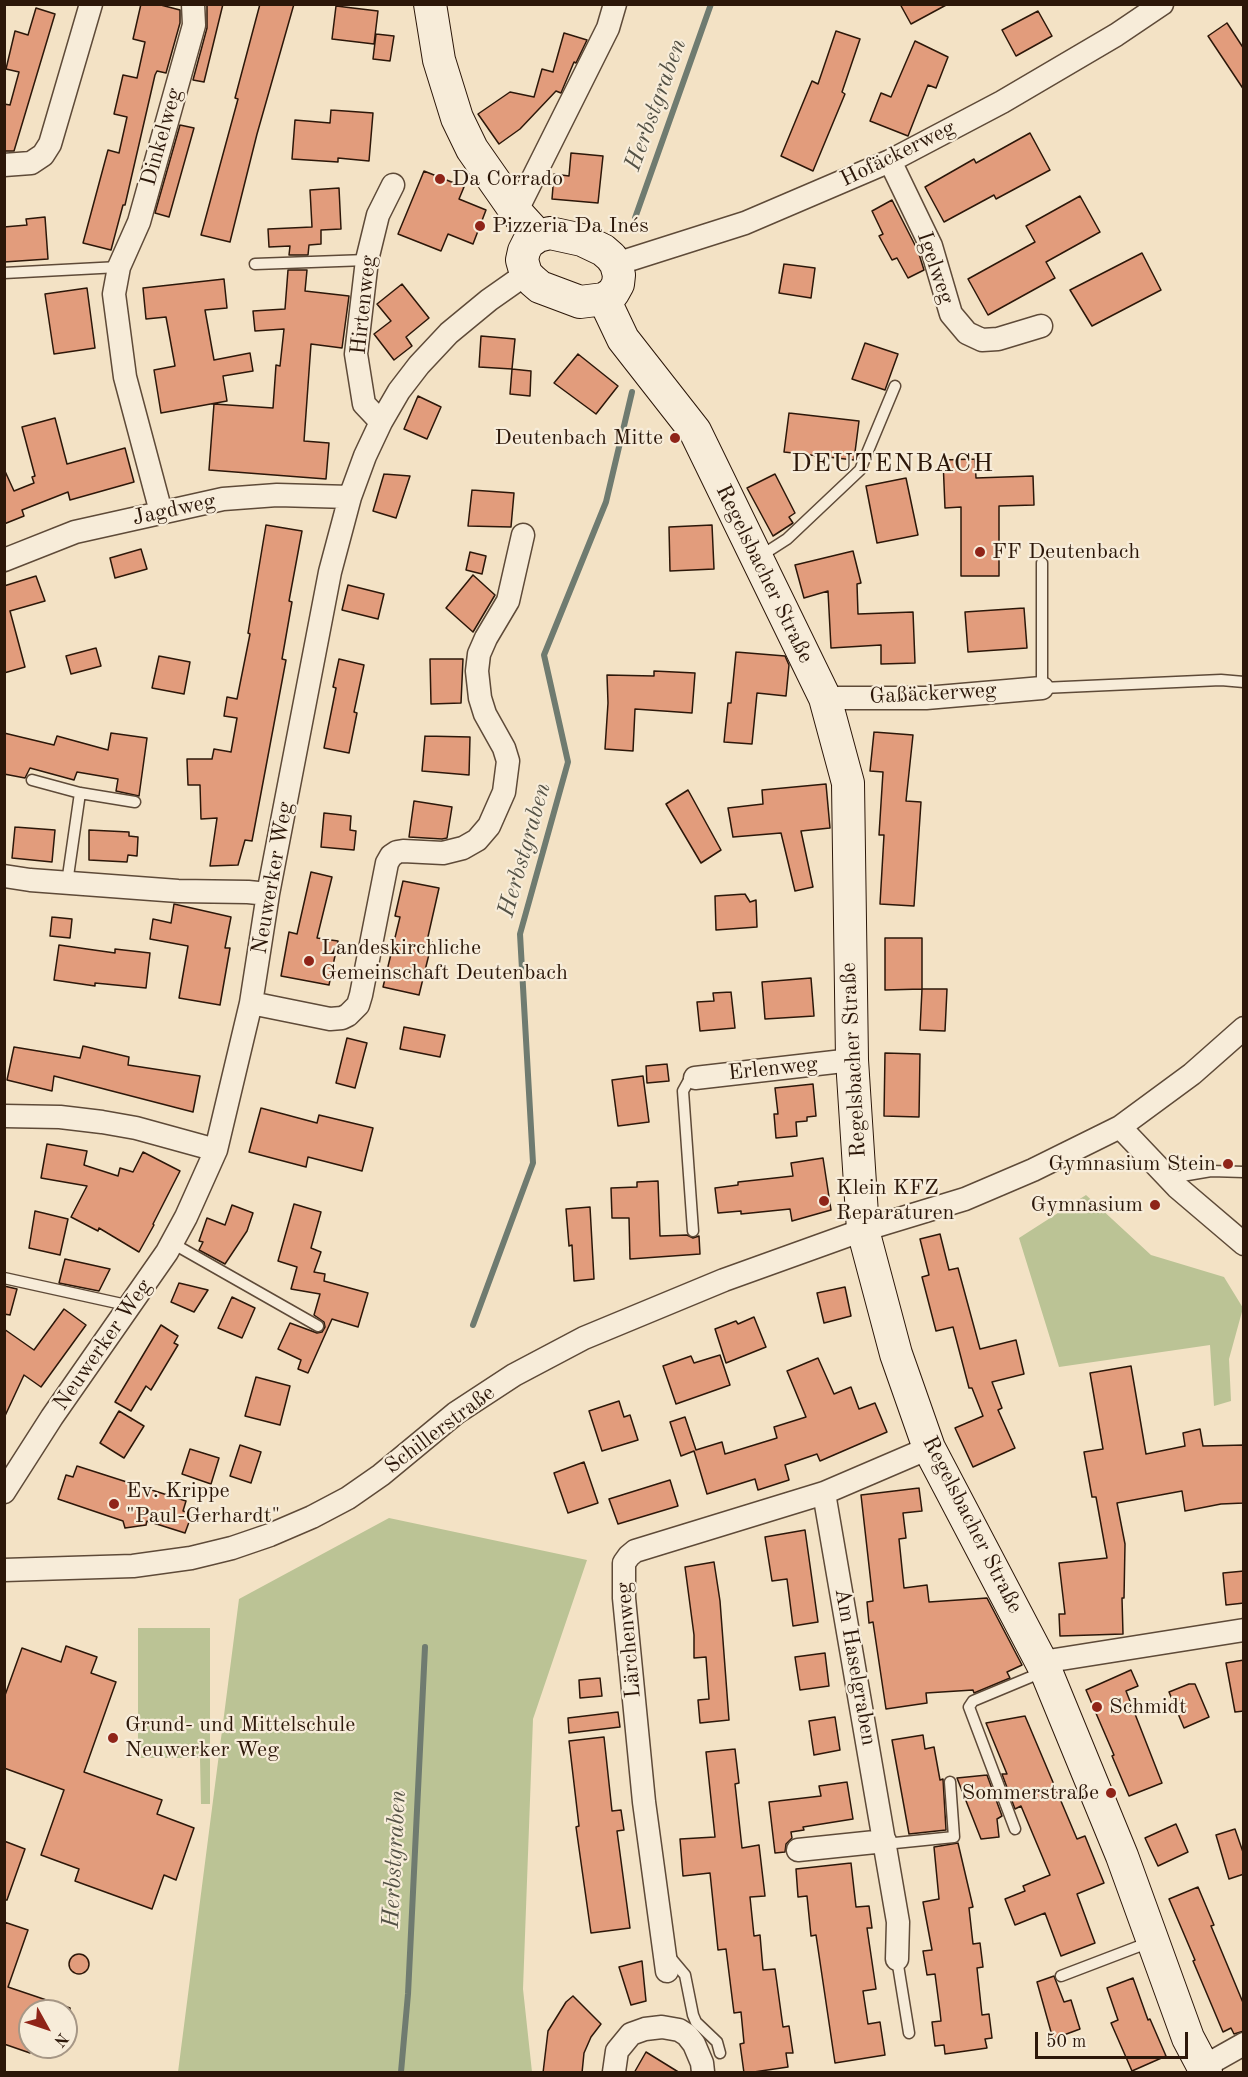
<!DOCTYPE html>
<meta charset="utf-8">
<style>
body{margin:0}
#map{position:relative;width:1248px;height:2077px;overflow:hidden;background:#f3e2c5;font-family:"Old Standard TT",serif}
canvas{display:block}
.frame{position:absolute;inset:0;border:6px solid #2c1709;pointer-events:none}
.north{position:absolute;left:18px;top:1999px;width:60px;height:60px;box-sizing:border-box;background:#f7ecd9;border:2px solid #a69786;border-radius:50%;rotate:130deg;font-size:16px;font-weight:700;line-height:24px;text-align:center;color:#2c1709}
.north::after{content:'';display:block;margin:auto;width:21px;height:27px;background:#8f2418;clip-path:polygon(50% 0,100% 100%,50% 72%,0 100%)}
.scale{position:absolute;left:1035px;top:2032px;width:153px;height:27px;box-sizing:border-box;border:3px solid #2c1709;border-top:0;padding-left:8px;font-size:18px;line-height:21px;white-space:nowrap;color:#2c1709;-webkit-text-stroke:4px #f7ecd9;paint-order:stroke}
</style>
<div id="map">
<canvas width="1248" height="2077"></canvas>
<div class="frame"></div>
<div class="north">N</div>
<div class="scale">50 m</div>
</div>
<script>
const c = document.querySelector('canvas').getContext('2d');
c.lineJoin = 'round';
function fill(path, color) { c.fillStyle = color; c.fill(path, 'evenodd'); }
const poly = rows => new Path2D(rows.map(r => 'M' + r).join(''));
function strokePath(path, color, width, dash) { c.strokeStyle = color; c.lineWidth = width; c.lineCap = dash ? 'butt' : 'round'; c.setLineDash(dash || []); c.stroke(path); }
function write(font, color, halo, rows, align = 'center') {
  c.font = font + ' "Old Standard TT",serif'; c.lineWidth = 4.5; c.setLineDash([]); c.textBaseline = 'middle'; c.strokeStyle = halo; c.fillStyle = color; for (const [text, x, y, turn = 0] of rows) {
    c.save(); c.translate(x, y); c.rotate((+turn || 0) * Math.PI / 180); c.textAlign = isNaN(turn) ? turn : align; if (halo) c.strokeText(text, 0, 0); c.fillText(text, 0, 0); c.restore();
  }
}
fill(poly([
 [1086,1195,1151,1255,1224,1277,1243,1308,1229,1359,1231,1401,1214,1406,1210,1345,1059,1367,1019,1238],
 [389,1518,587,1560,533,1719,523,1989,532,2072,178,2072,239,1599],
 [138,1628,210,1628,210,1804,201,1804,200,1758,138,1758]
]), '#bbc395');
strokePath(poly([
 [635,218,711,4],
 [473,1325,533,1163,520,934,568,762,544,655,606,502,632,392],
 [401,2072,408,1994,425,1647]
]), '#6f7b70', 6);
const building = poly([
 [141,4,157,4,180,10,180,23,166,73,157,71,155,75,125,205,123,205,111,250,83,243,108,150,119,153,127,117,114,114,123,75,137,78,145,42,133,39,141,4],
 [207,4,223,4,204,82,193,80,207,28,207,4],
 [260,4,294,4,257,134,230,242,201,235,238,99,235,98,260,4],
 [900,4,948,4,911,24,900,4],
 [336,6,378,11,374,44,332,39,336,6],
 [36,8,55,14,14,151,4,151,4,104,10,105,19,72,6,69,15,31,28,35,36,8],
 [1038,11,1052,36,1016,56,1002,30,1038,11],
 [1227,23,1244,49,1244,90,1208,36,1227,23],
 [836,31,860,39,842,92,845,94,813,171,781,156,812,81,818,84,836,31],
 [564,33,587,40,576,63,574,62,561,93,556,91,520,129,499,144,478,114,510,92,534,97,542,69,553,72,564,33],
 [376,34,394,36,390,61,373,59,376,34],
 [915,41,948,57,936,88,928,85,908,136,870,121,881,93,891,97,915,41],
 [331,110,373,113,369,161,338,158,338,162,292,159,295,120,330,123,331,110],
 [180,125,194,128,169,217,155,213,180,125],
 [1030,133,1050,170,996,199,994,195,944,222,925,187,974,159,976,163,1030,133],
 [571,153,603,156,598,203,552,199,554,174,569,176,571,153],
 [424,171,464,187,459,199,486,210,473,244,448,234,441,251,398,234,424,171],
 [339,188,341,229,321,230,321,244,309,245,308,255,289,255,290,246,269,247,268,229,312,227,310,190,339,188],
 [1080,196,1100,232,1046,262,1055,278,988,315,968,279,1035,242,1026,226,1080,196],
 [892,200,918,251,924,270,908,278,897,258,892,260,879,236,883,234,872,211,892,200],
 [45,217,48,259,4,262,4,227,27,225,26,219,45,217],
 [1142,253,1161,290,1092,326,1070,290,1142,253],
 [784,264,815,268,811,298,779,293,784,264],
 [288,270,307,270,305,291,349,296,342,348,311,344,304,441,329,443,326,479,209,470,214,404,273,408,276,365,280,366,284,329,255,331,253,311,285,309,288,270],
 [224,279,227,308,205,310,214,360,250,353,253,371,223,376,227,401,161,413,154,370,175,366,166,317,146,319,143,288,224,279],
 [402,284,429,318,406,337,412,346,394,360,374,334,391,321,377,304,402,284],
 [87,288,95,348,54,354,45,294,87,288],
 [481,336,515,339,512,369,479,367,481,336],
 [865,343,898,354,885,390,852,379,865,343],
 [578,354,618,386,596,414,554,383,578,354],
 [512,369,531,371,530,396,510,394,512,369],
 [418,396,441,407,427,439,404,429,418,396],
 [789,413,859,421,854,460,784,452,789,413],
 [55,418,67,464,125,448,134,482,70,500,68,492,22,510,24,516,4,524,4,469,14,491,34,483,32,477,35,476,22,427,55,418],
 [975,459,976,478,1033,476,1034,505,999,506,999,576,961,576,961,507,945,508,943,460,975,459],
 [384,474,410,476,396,518,373,511,384,474],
 [775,474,795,513,789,517,793,523,773,536,747,488,775,474],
 [906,478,918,535,877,543,866,486,906,478],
 [472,490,514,493,511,527,468,526,472,490],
 [266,525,302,531,289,601,292,602,282,659,286,660,252,841,245,840,238,865,210,866,217,818,201,819,200,785,188,785,187,759,212,759,214,749,231,752,237,718,224,716,227,697,237,699,250,634,248,633,266,525],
 [712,525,714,569,670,571,669,527,712,525],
 [141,549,147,569,115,578,110,558,141,549],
 [853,551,861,583,857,584,858,614,913,612,915,663,881,664,881,645,831,648,828,591,804,598,795,565,853,551],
 [470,552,486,556,482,574,466,570,470,552],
 [473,575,495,595,473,632,446,608,473,575],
 [36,576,45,601,10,611,25,667,4,673,4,586,36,576],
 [348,585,384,594,378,619,342,610,348,585],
 [1024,608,1027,648,968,652,965,612,1024,608],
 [96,648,101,666,71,674,66,656,96,648],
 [736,652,785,656,789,665,786,696,757,693,752,744,724,742,728,703,731,703,736,652],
 [159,656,190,662,184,694,152,688,159,656],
 [339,659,364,665,354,712,357,713,349,753,324,748,336,688,333,687,339,659],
 [430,659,463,659,461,703,431,704,430,659],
 [654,671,695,673,692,713,635,709,633,751,605,749,608,703,607,675,654,676,654,671],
 [874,732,913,735,906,801,921,802,914,906,880,904,884,835,879,835,883,772,870,771,874,732],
 [4,733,54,745,57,736,108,750,111,733,147,738,139,796,116,791,118,779,77,772,74,780,30,768,25,778,4,774,4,733],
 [425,736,470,737,469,775,422,771,425,736],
 [826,784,830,828,801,831,813,887,795,891,781,833,733,837,728,808,763,804,762,790,826,784],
 [688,790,721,850,701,863,666,804,688,790],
 [414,801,452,807,447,838,442,839,409,837,414,801],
 [324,813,351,816,350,830,356,831,354,850,321,847,324,813],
 [15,827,55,830,52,862,12,858,15,827],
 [89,830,129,832,129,836,138,837,137,856,128,855,127,862,89,860,89,830],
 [311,872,332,877,317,938,338,941,329,985,281,976,289,932,297,934,311,872],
 [403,881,439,888,427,941,432,942,419,995,383,987,400,917,395,916,403,881],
 [745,894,750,902,756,900,757,927,716,930,715,896,745,894],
 [174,904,231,917,225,948,230,948,220,1005,179,998,188,946,150,939,153,919,171,923,174,904],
 [52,917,72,919,70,938,50,936,52,917],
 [885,938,922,938,922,989,885,990,885,938],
 [59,945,115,953,115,949,150,953,146,988,95,983,95,986,54,980,59,945],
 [811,978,814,1016,765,1019,762,982,811,978],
 [922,989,947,989,945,1031,920,1030,922,989],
 [731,992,735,1028,700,1031,697,1002,714,1001,713,993,731,992],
 [404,1027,445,1035,440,1057,400,1049,404,1027],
 [347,1038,367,1043,355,1088,336,1083,347,1038],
 [83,1046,129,1057,128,1065,200,1076,193,1112,54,1076,52,1091,7,1080,14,1047,80,1058,83,1046],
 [885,1053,920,1054,919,1117,884,1116,885,1053],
 [667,1064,669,1081,647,1083,646,1066,667,1064],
 [643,1076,649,1122,618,1126,612,1080,643,1076],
 [813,1084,816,1116,807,1117,807,1121,796,1122,797,1136,776,1138,774,1114,778,1114,775,1088,813,1084],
 [261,1108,317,1123,319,1115,373,1128,362,1171,308,1157,306,1167,249,1152,261,1108],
 [47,1144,87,1151,84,1165,118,1176,120,1168,133,1172,143,1152,180,1171,153,1224,154,1225,139,1252,99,1228,98,1231,71,1217,87,1186,41,1178,47,1144],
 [823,1158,831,1210,792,1221,790,1209,741,1214,741,1211,718,1213,715,1188,738,1185,738,1182,793,1176,791,1163,823,1158],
 [658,1181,660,1236,687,1235,693,1238,699,1236,700,1254,630,1259,629,1218,612,1218,611,1188,637,1187,637,1182,658,1181],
 [294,1204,321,1212,311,1248,321,1252,314,1272,325,1274,324,1281,368,1293,358,1327,332,1319,308,1373,298,1369,301,1360,278,1349,290,1323,317,1333,322,1332,325,1327,324,1322,314,1315,320,1294,291,1289,297,1267,278,1261,294,1204],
 [232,1205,253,1213,247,1231,225,1264,199,1250,203,1242,199,1241,207,1218,225,1225,232,1205],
 [590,1207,594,1279,574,1281,572,1245,569,1246,566,1209,590,1207],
 [35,1211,68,1219,60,1255,29,1248,35,1211],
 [940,1234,949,1270,958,1268,980,1349,1016,1340,1024,1374,992,1382,1002,1408,998,1410,1015,1448,973,1467,955,1428,983,1416,972,1388,969,1388,953,1327,936,1331,922,1277,929,1275,920,1239,940,1234],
 [65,1259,110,1269,99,1291,59,1283,65,1259],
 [179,1283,208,1290,194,1312,171,1302,179,1283],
 [4,1286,17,1289,10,1315,4,1314,4,1286],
 [845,1287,851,1316,824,1323,817,1293,845,1287],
 [232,1297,255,1308,242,1338,218,1328,232,1297],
 [64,1309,86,1325,41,1387,24,1375,4,1418,4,1329,34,1350,64,1309],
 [754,1317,766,1347,726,1363,715,1329,736,1321,738,1324,754,1317],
 [161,1325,178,1336,174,1343,178,1345,151,1390,146,1386,131,1411,115,1402,161,1325],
 [720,1355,730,1385,676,1404,663,1366,691,1356,694,1363,720,1355],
 [818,1358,834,1394,851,1387,859,1409,875,1403,887,1432,820,1461,817,1454,785,1465,789,1480,758,1490,755,1479,707,1494,694,1451,681,1456,670,1422,685,1417,696,1450,722,1442,725,1454,777,1438,774,1427,806,1417,787,1371,818,1358],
 [1131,1366,1146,1454,1185,1446,1183,1433,1200,1429,1203,1446,1244,1445,1244,1503,1221,1504,1185,1511,1182,1491,1117,1503,1125,1544,1124,1598,1122,1598,1123,1634,1060,1636,1059,1614,1065,1614,1059,1563,1107,1558,1096,1497,1092,1497,1084,1452,1103,1449,1090,1373,1131,1366],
 [256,1377,290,1386,280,1425,245,1416,256,1377],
 [619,1401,624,1417,630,1415,638,1440,602,1451,589,1411,619,1401],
 [119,1411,144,1426,124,1458,100,1443,119,1411],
 [240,1445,261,1452,251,1483,230,1476,240,1445],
 [190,1449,219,1458,211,1484,182,1474,190,1449],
 [584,1462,598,1503,568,1513,554,1473,584,1462],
 [77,1466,186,1501,183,1511,192,1514,185,1533,147,1521,146,1525,125,1528,123,1521,58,1499,66,1475,73,1477,77,1466],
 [670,1480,678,1506,618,1524,609,1499,670,1480],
 [919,1488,922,1511,903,1513,906,1538,899,1539,904,1588,927,1585,929,1602,987,1598,1022,1665,1007,1672,1010,1678,974,1693,973,1690,926,1693,927,1703,886,1709,873,1622,869,1623,867,1602,873,1601,861,1495,919,1488],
 [805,1530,818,1622,793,1626,787,1579,772,1581,765,1537,805,1530],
 [714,1562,720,1601,729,1720,700,1723,698,1700,709,1699,706,1657,694,1658,694,1635,685,1567,714,1562],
 [1244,1571,1244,1603,1226,1605,1223,1573,1244,1571],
 [66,1646,97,1657,91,1673,116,1682,84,1772,162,1800,157,1814,194,1828,176,1880,164,1875,152,1909,75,1881,79,1869,41,1855,64,1790,4,1768,4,1698,22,1648,61,1662,66,1646],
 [825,1653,829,1686,800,1690,795,1657,825,1653],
 [1244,1660,1244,1711,1235,1712,1226,1663,1244,1660],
 [1131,1670,1138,1686,1126,1691,1162,1783,1129,1796,1112,1756,1114,1755,1086,1690,1131,1670],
 [600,1678,602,1696,580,1698,579,1680,600,1678],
 [1189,1684,1195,1684,1209,1717,1184,1728,1169,1692,1189,1684],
 [618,1712,620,1727,569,1733,568,1718,618,1712],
 [1025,1716,1077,1839,1085,1836,1104,1883,1077,1894,1095,1943,1061,1956,1045,1913,1015,1925,1005,1899,1025,1891,1023,1886,1050,1875,1021,1806,1015,1809,1002,1774,1007,1774,986,1723,1025,1716],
 [835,1717,840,1750,814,1755,809,1721,835,1717],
 [923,1735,925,1749,934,1747,940,1780,943,1779,946,1830,909,1834,892,1740,923,1735],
 [604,1737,612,1811,621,1810,624,1830,617,1831,630,1928,591,1933,576,1827,579,1826,569,1741,604,1737],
 [735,1749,739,1783,735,1784,742,1848,759,1845,765,1896,750,1897,754,1936,760,1935,763,1970,775,1969,783,2027,789,2026,793,2053,786,2053,788,2067,747,2073,744,2073,740,2044,744,2043,741,2012,734,2013,726,1949,718,1950,710,1873,683,1876,680,1839,715,1837,706,1752,735,1749],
 [987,1775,1002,1816,997,1819,999,1837,981,1839,957,1778,987,1775],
 [847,1782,853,1819,803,1827,804,1830,791,1832,792,1838,786,1844,785,1852,775,1853,769,1802,821,1796,819,1786,847,1782],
 [1176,1824,1188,1852,1158,1866,1145,1838,1176,1824],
 [1235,1829,1244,1855,1244,1874,1229,1879,1216,1835,1235,1829],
 [4,1841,25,1849,7,1900,4,1900,4,1841],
 [958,1843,973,1907,969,1908,973,1944,980,1943,983,1967,977,1968,982,2015,989,2014,992,2038,985,2039,987,2048,945,2054,944,2045,935,2046,932,2022,941,2021,940,2012,935,1974,927,1975,923,1951,932,1950,923,1902,939,1899,934,1847,958,1843],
 [851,1863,856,1907,869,1906,872,1928,867,1928,876,1989,863,1991,868,2024,880,2022,885,2055,835,2063,816,1935,811,1936,807,1896,798,1897,796,1869,851,1863],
 [1198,1887,1214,1925,1211,1926,1244,2005,1244,2031,1234,2034,1231,2028,1223,2032,1193,1961,1195,1960,1169,1899,1198,1887],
 [4,1922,28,1930,8,1987,70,2008,70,2011,30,2011,30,2053,4,2044,4,1922],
 '69 1964a10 10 0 1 1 20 0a10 10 0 1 1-20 0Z',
 [642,1961,646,2001,631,2005,619,1967,642,1961],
 [1054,1976,1064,2002,1071,2000,1080,2029,1053,2039,1037,1982,1054,1976],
 [1133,1978,1148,2020,1150,2019,1166,2056,1132,2071,1111,2023,1118,2020,1107,1988,1133,1978],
 [573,1996,601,2024,591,2037,584,2053,582,2073,543,2073,548,2031,566,2002,573,1996],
 [646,2052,680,2073,634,2073,646,2052]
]);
fill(building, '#e29c7c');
strokePath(building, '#2c1709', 1.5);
const lane = poly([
 [255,264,367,260],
 [4,273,119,267],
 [759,557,787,539,860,470,895,386],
 [1042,563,1042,688,1221,680,1244,682],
 [32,780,80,793,135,802],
 [67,883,80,793],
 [1170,1178,1211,1171,1244,1172],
 [693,1231,683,1091,688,1082,695,1078],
 [172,1243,318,1326],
 [4,1278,131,1306],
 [1015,1829,969,1707,973,1701,1045,1671],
 [885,1844,954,1837,950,1782],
 [669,1956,685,1975,693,2015,696,2022,717,2042,720,2053],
 [897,1959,909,2033],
 [1061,1976,1150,1942]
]);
const street = poly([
 [890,161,931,246,951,314,967,333,982,340,998,339,1041,326],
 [4,165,31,163,43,155,50,144,91,4],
 [516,212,608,28,615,4],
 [616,264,745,223,890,161,1002,102,1116,35,1162,4],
 [381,422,364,404,356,354,367,260,378,215,393,185],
 [161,512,125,377,114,294,119,267,139,222,194,25,193,4],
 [4,560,75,532,223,499,277,495,350,497],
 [825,698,926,698,1042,688],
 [4,876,30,880,178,891,248,892,268,894],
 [251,1003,330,1019,342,1018,348,1015,358,1005,361,995,387,863,391,856,397,852,403,851,443,853,463,848,477,840,489,826,504,792,508,761,504,748,485,714,480,698,477,671,479,654,486,638,508,601,523,535],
 [695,1078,852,1060],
 [4,1116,60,1117,102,1122,136,1128,216,1150],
 [1120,1127,1177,1187,1244,1244],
 [4,1492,52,1417,167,1252,186,1217,216,1150,251,1003,268,894,330,572,350,497,365,456,381,422,399,391,419,365,449,333,489,300,526,274],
 [824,1493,898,1922,897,1959],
 [4,1570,133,1566,191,1558,232,1548,270,1535,312,1517,348,1498,381,1475,456,1413,514,1375,584,1338,724,1280,863,1230,965,1199,1033,1170,1120,1127,1192,1074,1244,1028],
 [1042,1662,1244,1630],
 [798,1850,885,1841],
 [667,1971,644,1802,624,1598,624,1563,629,1556,635,1551,824,1493,929,1448],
 [1203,2067,1244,2044],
 [614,2072,617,2051,631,2034,645,2029,662,2027,679,2030,687,2035,694,2044,702,2063,703,2072]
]);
const secondary = poly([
 [430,4,439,60,457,118,472,149,516,212,538,236],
 [550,233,582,240,603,250,611,257,616,264,619,275,618,284,613,293,604,299,580,302,540,287,533,281,526,274,522,260,524,251,528,243,538,236,550,233],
 [604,299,623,339,695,431,825,698,848,783,852,1060,863,1230,896,1354,929,1448,1046,1671,1122,1856,1188,2038,1206,2072]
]);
strokePath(lane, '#5e4a38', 13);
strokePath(street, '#5e4a38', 25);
strokePath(secondary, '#2c1709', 34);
strokePath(lane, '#f7ecd9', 10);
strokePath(street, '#f7ecd9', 22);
strokePath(secondary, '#f7ecd9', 32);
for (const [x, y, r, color] of [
 [440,179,6,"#8f2418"],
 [480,226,6,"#8f2418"],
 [675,438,6,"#8f2418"],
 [980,552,6,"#8f2418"],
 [309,961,6,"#8f2418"],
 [1228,1164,6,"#8f2418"],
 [824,1201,6,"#8f2418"],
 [1155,1205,6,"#8f2418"],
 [114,1504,6,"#8f2418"],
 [1097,1707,6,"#8f2418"],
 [113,1738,6,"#8f2418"],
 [1111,1793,6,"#8f2418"]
]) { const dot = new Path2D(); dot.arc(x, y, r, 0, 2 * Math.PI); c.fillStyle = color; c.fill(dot); strokePath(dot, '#f7ecd9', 2); }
write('22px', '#2c1709', '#f7ecd9', [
 ["Dinkelweg",162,137,-74],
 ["Hofäckerweg",898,154,-26],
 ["Igelweg",935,268,71],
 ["Hirtenweg",364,305,-84],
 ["Jagdweg",174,510,-12],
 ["Regelsbacher Straße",764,574,64],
 ["Gaßäckerweg",933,694,-3],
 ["Neuwerker Weg",273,878,-80],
 ["Regelsbacher Straße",854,1060,-93],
 ["Erlenweg",773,1069,-6],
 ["Neuwerker Weg",103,1345,-55],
 ["Schillerstraße",440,1430,-37],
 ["Regelsbacher Straße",972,1525,63],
 ["Lärchenweg",629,1640,-95],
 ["Am Haselgraben",855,1667,80]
]);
write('22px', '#2c1709', '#f7ecd9', [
 ["Da Corrado",452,179],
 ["Pizzeria Da Inés",492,226],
 ["Deutenbach Mitte",663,438,"right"],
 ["FF Deutenbach",992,552],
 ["Landeskirchliche",321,948],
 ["Gemeinschaft Deutenbach",321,973],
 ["Gymnasium Stein",1216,1164,"right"],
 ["Klein KFZ",836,1188],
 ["Reparaturen",836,1213],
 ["Gymnasium",1143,1205,"right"],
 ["Ev. Krippe",126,1491],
 ["\"Paul-Gerhardt\"",126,1516],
 ["Schmidt",1109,1707],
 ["Grund- und Mittelschule",125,1725],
 ["Neuwerker Weg",125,1750],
 ["Sommerstraße",1099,1793,"right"]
], 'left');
write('italic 24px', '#535145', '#f7ecd9', [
 ["Herbstgraben",656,105,-70],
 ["Herbstgraben",525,850,-74],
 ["Herbstgraben",395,1859,-87]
]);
c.letterSpacing = '1.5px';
write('26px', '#2c1709', '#f7ecd9', [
 ["DEUTENBACH",893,464]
]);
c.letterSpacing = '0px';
</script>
